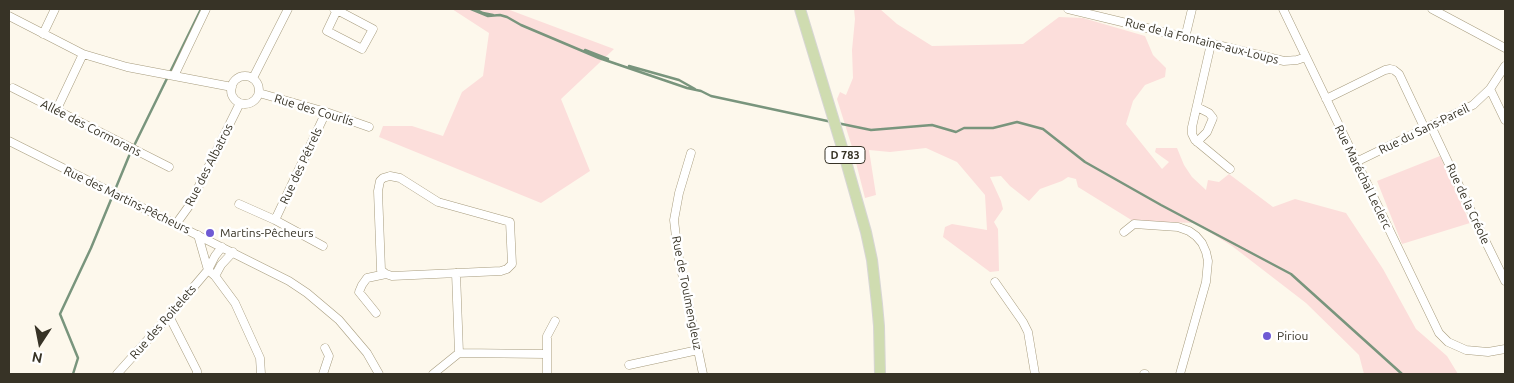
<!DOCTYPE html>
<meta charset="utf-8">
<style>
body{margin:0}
#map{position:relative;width:1514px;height:383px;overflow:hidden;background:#fdf8ec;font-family:Ubuntu,sans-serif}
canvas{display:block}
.frame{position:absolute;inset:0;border:10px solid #373326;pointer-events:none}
.north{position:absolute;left:15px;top:318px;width:50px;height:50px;-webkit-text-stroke:4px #fff;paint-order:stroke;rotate:191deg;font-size:14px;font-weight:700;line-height:20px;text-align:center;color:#373326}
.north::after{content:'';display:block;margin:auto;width:18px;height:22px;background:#373326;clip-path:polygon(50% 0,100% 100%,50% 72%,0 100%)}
</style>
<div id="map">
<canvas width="1514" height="383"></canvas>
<div class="frame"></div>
<div class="north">N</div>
</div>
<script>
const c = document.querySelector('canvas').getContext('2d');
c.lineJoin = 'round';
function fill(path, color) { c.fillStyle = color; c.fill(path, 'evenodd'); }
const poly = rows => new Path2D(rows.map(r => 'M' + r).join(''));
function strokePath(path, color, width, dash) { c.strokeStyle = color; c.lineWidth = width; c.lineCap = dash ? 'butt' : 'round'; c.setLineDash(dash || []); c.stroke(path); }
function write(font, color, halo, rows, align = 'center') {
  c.font = font + ' Ubuntu,sans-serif'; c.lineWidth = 5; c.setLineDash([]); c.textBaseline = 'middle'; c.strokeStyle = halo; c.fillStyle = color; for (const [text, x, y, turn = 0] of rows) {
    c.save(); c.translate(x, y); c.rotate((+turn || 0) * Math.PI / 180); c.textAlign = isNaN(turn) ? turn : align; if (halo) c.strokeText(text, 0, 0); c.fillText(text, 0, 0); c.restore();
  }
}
fill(poly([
 [452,9,507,9,614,49,561,99,590,171,541,203,379,137,383,126,412,126,443,136,462,92,483,76,489,33],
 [854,9,880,9,897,24,932,46,1023,44,1059,17,1083,18,1145,36,1153,55,1166,68,1165,77,1145,85,1133,101,1126,124,1162,169,1169,162,1155,152,1156,148,1177,148,1184,165,1192,177,1206,190,1208,180,1219,182,1229,174,1273,207,1295,199,1346,213,1383,269,1416,329,1447,356,1458,374,1364,374,1359,355,1306,303,1232,246,1195,223,1133,221,1078,187,1076,179,1068,177,1062,181,1040,189,1029,201,1010,186,1001,176,990,177,1001,201,1003,209,994,222,998,229,999,271,990,272,943,237,945,227,952,224,987,230,985,195,957,162,926,148,890,152,869,150,876,195,865,198,852,147,837,99,840,92,846,95,853,78,852,50,855,19],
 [1440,156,1470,223,1402,244,1377,181]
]), '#fcdedb');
strokePath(poly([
 [471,9,488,16,500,15,507,17,521,25,599,58,687,88,701,91,711,96,832,122],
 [475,9,483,13,493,15],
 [585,50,608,59],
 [629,66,679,80,695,89],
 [837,123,871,130,932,125,956,132,964,128,993,128,1017,122,1043,129,1085,162,1161,205,1291,274,1402,374],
 [73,374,78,358,60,314,91,248,129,156,201,9]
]), '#79957d', 2.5);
const minor = poly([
 [334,9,337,10,373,29,362,49,327,31,337,10],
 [1068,9,1284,61,1297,60,1306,57],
 [1283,9,1439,333,1448,342,1466,350,1488,352,1505,349],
 [1432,9,1505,48],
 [9,16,83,54,127,67,232,87],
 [43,34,55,9],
 [1185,38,1192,9],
 [1211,44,1192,127,1192,134,1195,140,1230,169],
 [174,76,206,9],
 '231 90a14 14 0 1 1 28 0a14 14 0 1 1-28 0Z',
 [253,78,288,9],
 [13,88,169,167],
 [1490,89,1505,120],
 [259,93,326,112,369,127],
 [1326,99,1385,70,1390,69,1394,70,1399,74,1425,129],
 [1197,107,1209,113,1213,118,1207,132,1197,142],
 [56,111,83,54],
 [1431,126,1479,228,1505,281],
 [9,141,289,281,307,293,339,320,367,353,379,374],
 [691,153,679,193,674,220,678,254,703,374],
 [1356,162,1473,105,1490,89,1505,66],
 [390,176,400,178,438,202,510,222,512,264,507,269,501,271,392,276,386,274,381,270,378,191,380,181,383,178,390,176],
 [239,204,275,220,323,246],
 [275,220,326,112],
 [176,224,189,206,240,103],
 [1124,232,1134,224,1178,227,1189,231,1196,236,1202,243,1206,252,1208,261,1206,282,1180,374],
 [198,235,208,270,215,276,235,303,260,358,261,374],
 [456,273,459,353],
 [215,276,221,265,233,252],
 [995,282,1023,322,1028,332,1035,374],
 [376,313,359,292,362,285,367,278,386,274],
 [169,316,197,371,197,374],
 [629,365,698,350],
 [117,374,169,316,208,270,215,256,222,247],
 [323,374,329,356,325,348],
 [433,374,459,353,546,354],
 [547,374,547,336,555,321],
 [1144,374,1145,374]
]);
const major = poly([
 [800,9,841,144,866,232,872,260,877,304,879,326,880,374]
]);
strokePath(minor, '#a79c7e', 9);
strokePath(major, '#d7d6d4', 12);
strokePath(minor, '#fff', 8);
strokePath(major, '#cfdcb0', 10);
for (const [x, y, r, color] of [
 [210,233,5,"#6f5ad4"],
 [1267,336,5,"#6f5ad4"]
]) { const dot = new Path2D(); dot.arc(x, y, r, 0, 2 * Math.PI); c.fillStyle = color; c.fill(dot); strokePath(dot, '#fff', 2); }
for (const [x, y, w] of [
 [845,155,40]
]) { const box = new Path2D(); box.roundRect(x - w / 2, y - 8.5, w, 17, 4); c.fillStyle = '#fff'; c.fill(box); strokePath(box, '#373326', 1); }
write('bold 11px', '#373326', null, [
 ["D 783",845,155]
]);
write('12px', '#373326', '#fff', [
 ["Rue de la Fontaine-aux-Loups",1202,41,14],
 ["Rue des Courlis",314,110,17],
 ["Allée des Cormorans",91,128,27],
 ["Rue du Sans-Pareil",1424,129,-26],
 ["Rue des Albatros",209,165,-63],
 ["Rue des Pétrels",301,166,-65],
 ["Rue Maréchal Leclerc",1363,177,64],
 ["Rue des Martins-Pêcheurs",127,200,26],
 ["Rue de la Créole",1468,204,65],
 ["Rue de Toulmengleuz",687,293,79],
 ["Rue des Roitelets",163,322,-49]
]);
write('12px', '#373326', '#fff', [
 ["Martins-Pêcheurs",220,233],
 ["Piriou",1277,336]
], 'left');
</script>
